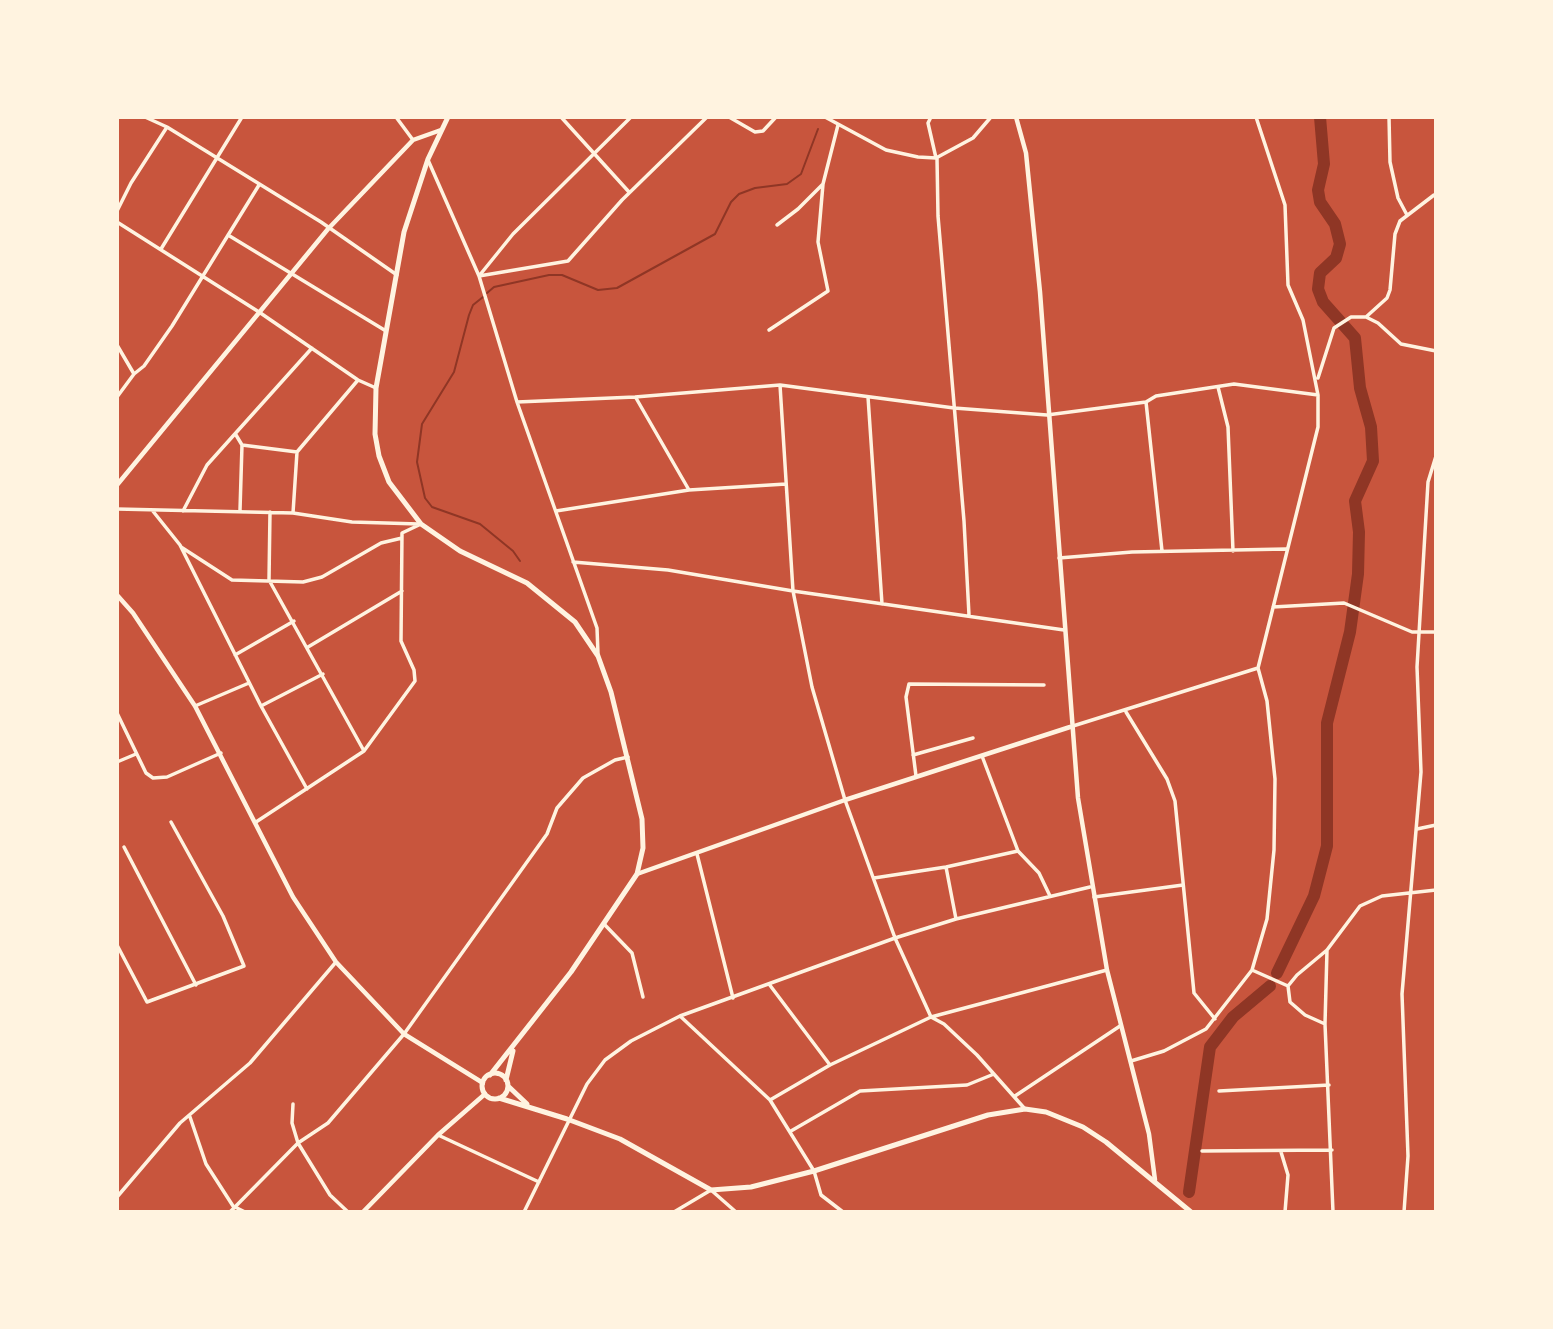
<!DOCTYPE html>
<style>
body{margin:0}
#map{position:relative;width:1553px;height:1329px;overflow:hidden;background:#c8553d;font-family:Raleway,sans-serif}
canvas{display:block}
.frame{position:absolute;inset:0;border:119px solid #fff3e0;pointer-events:none}
</style>
<div id="map">
<canvas width="1553" height="1329"></canvas>
<div class="frame"></div>
</div>
<script>
const c = document.querySelector('canvas').getContext('2d');
c.lineJoin = 'round';
const poly = rows => new Path2D(rows.map(r => 'M' + r).join(''));
function strokePath(path, color, width, dash) { c.strokeStyle = color; c.lineWidth = width; c.lineCap = dash ? 'butt' : 'round'; c.setLineDash(dash || []); c.stroke(path); }
strokePath(poly([
 [487,293,494,287,549,275,562,275,598,290,617,288,715,234,731,202,739,194,755,188,787,184,801,174,818,129],
 [483,297,473,305,469,315,454,372,422,424,417,462,425,498,432,507,480,524,513,551,520,561]
]), '#8f3625', 2);
strokePath(poly([
 [1277,973,1314,896,1327,846,1327,723,1350,632,1358,574,1359,532,1355,501,1373,461,1371,427,1360,388,1355,338,1323,302,1318,289,1320,273,1336,258,1340,244,1335,224,1320,202,1318,190,1324,164,1320,117],
 [1189,1192,1210,1047,1233,1017,1270,986]
]), '#8f3625', 12);
strokePath(poly([
 [145,117,167,127],
 [396,117,413,140],
 [561,117,629,192],
 [631,117,513,234,479,276,568,261,622,200,707,117],
 [729,117,755,132,763,131,776,117],
 [825,117,886,150,918,157,936,158,973,138,991,117],
 [931,117,928,123,936,158],
 [1389,117,1390,162,1398,198,1407,215],
 [937,158,938,216,964,521,969,615],
 [428,160,479,276,517,402,597,628,598,654],
 [1436,191,1436,203],
 [117,211,131,183,167,127,321,222,397,275],
 [117,222,259,312,358,380,376,388],
 [777,225,798,209,823,184,838,125],
 [228,235,386,331],
 [161,249,242,117],
 [1366,317,1387,298,1390,290,1395,234,1400,221,1434,195],
 [769,330,828,291,818,242,823,184],
 [117,345,134,374],
 [1318,378,1334,328,1351,317,1366,317,1378,323,1401,344,1436,351],
 [780,385,793,591,812,687,845,800,895,938,931,1017,944,1024,977,1055,1025,1109],
 [1218,387,1228,427,1233,551],
 [117,397,134,374,144,366,172,326,259,185],
 [868,397,882,604],
 [636,398,689,490],
 [517,402,635,397,780,385,954,408,1047,415,1146,402,1156,396,1234,384,1318,395],
 [1146,402,1162,551],
 [236,435,242,445,240,510],
 [242,445,297,452],
 [117,509,293,513,352,522,419,524],
 [152,510,180,545,261,706,307,789],
 [183,511,207,465,312,348],
 [556,511,689,490,786,484],
 [270,512,269,580,364,751],
 [293,513,297,452,358,380],
 [181,547,232,580,303,582,322,577,381,543,402,538],
 [1059,558,1132,552,1286,549],
 [573,562,668,570,793,591,1064,630],
 [1273,607,1344,603,1412,632,1436,632],
 [308,647,402,591],
 [235,655,294,621],
 [195,706,249,683],
 [261,706,323,674],
 [1126,712,1167,779,1175,801,1194,993,1215,1019],
 [117,713,146,773,153,778,167,777,221,753],
 [1073,726,1258,668],
 [913,755,973,738],
 [982,756,1018,851,1039,873,1050,896],
 [117,762,136,754],
 [916,776,906,697,909,684,1044,685],
 [256,822,364,751,415,681,414,670,401,641,402,533,421,524],
 [1417,829,1436,825],
 [124,847,196,985],
 [697,854,733,998],
 [946,867,956,919],
 [874,878,946,867,1018,851],
 [1094,897,1183,885],
 [604,924,632,953,643,997],
 [117,945,147,1002,244,966,223,916,171,822],
 [1327,950,1325,1024,1333,1212],
 [1252,970,1288,986],
 [769,984,830,1065],
 [680,1016,770,1100,814,1171,821,1195,843,1212],
 [1325,1024,1305,1015,1290,1002,1288,986,1297,975,1327,950,1360,906,1382,896,1436,890],
 [1131,1061,1164,1051,1206,1029,1252,970,1267,919,1274,850,1275,779,1267,701,1258,668,1318,427,1318,395,1303,320,1288,285,1285,205,1256,117],
 [1219,1091,1329,1085],
 [1015,1096,1120,1026],
 [770,1100,830,1065,931,1017,1107,970],
 [293,1104,292,1123,298,1143,330,1195,348,1212],
 [190,1117,206,1164,233,1206,245,1212],
 [791,1131,860,1091,967,1085,994,1074],
 [438,1135,539,1182],
 [1202,1151,1332,1150],
 [1281,1152,1288,1175,1285,1212],
 [117,1197,180,1123,250,1063,336,962],
 [230,1212,298,1143,328,1123,404,1034,547,834,557,808,583,778,615,760,628,757],
 [524,1212,587,1084,605,1060,631,1041,680,1016,895,938,956,919,1090,887],
 [674,1212,711,1190,736,1212],
 [1404,1212,1408,1156,1402,994,1421,772,1417,667,1428,482,1436,456]
]), '#fff3e0', 3.5);
strokePath(poly([
 [117,595,133,613,195,706,293,897,336,962,404,1034,483,1083],
 [637,874,845,800,1070,727],
 [363,1212,438,1135,485,1094]
]), '#fff3e0', 4.5);
strokePath(poly([
 [1016,117,1026,153,1040,292,1078,798,1107,970,1149,1134,1155,1180],
 [117,485,328,229,413,140,441,130]
]), '#fff3e0', 4.5);
strokePath(poly([
 [448,117,428,159,404,232,376,388,375,434,379,456,389,482,421,524,460,551,527,583,575,622,598,656,611,692,642,819,643,848,637,874,571,972,490,1075],
 '482 1086a13 13 0 1 1 26 0a13 13 0 1 1-26 0Z',
 [506,1080,513,1051],
 [508,1086,527,1104],
 [499,1098,567,1119,620,1139,711,1190,751,1187,814,1171,988,1115,1025,1109,1046,1112,1083,1127,1106,1142,1191,1212]
]), '#fff3e0', 5);
</script>
